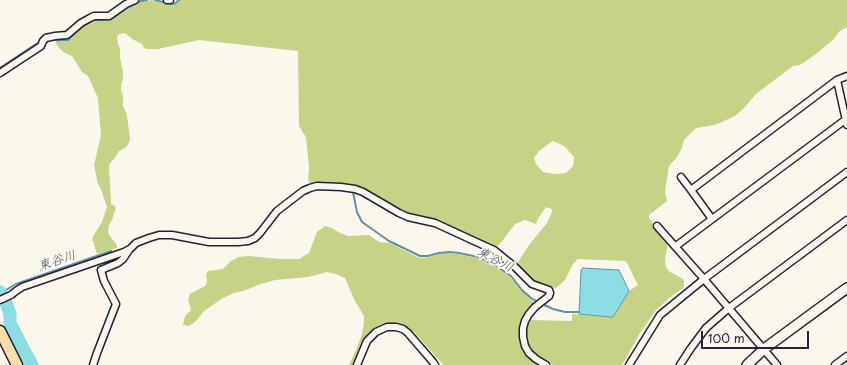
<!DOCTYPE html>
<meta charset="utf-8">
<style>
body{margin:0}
#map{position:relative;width:847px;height:365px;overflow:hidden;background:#fbf7ec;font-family:"Playpen Sans",sans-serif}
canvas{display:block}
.scale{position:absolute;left:701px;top:331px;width:108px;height:18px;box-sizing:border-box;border:2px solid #22223b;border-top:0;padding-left:5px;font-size:12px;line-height:14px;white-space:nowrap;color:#22223b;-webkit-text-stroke:3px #fbf7ec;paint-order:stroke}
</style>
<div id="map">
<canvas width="847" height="365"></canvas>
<div class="scale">100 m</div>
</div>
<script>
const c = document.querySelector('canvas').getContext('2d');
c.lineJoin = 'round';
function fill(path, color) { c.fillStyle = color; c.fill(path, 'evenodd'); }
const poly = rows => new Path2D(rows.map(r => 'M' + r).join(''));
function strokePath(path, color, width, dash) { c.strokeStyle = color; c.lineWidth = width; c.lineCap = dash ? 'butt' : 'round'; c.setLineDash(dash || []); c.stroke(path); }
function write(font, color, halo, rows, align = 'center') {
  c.font = font + ' "Playpen Sans","Klee One",sans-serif'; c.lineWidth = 3.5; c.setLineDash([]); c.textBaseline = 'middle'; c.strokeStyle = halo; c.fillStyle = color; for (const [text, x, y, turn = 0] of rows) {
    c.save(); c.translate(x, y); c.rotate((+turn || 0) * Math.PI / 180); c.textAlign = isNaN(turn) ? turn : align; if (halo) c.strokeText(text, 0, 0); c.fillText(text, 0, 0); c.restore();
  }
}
fill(poly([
 [152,0,170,5,176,3,180,0,847,0,847,27,839,32,834,39,816,54,800,65,793,66,756,94,743,109,735,116,715,125,696,128,684,140,682,148,677,157,669,166,665,192,667,201,649,215,649,218,668,242,665,259,666,267,670,272,678,276,684,280,684,287,668,299,656,310,640,333,622,365,553,365,534,355,527,343,526,335,526,327,529,320,572,321,572,314,610,317,613,317,629,291,638,285,626,261,578,259,573,264,565,280,556,288,549,286,538,285,533,283,516,265,529,245,547,223,552,212,552,209,546,207,539,217,536,224,525,220,515,224,503,240,494,249,407,215,354,187,353,185,329,183,316,183,309,184,308,178,309,168,306,137,299,126,298,51,199,40,158,49,147,49,144,48,142,44,132,39,125,33,119,34,117,37,118,44,120,49,120,58,123,71,123,77,121,85,121,91,123,96,123,106,126,112,128,123,130,139,128,145,125,148,119,151,114,159,110,163,109,167,111,204,116,207,112,220,109,225,108,231,109,235,117,245,117,248,97,254,92,238,102,222,107,207,101,189,98,184,94,165,101,135,98,98,88,76,82,72,72,56,65,53,60,49,56,43,56,41,68,40,71,39,84,26,91,22,99,20,110,20,116,17,131,7,142,2],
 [553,141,564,146,574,157,573,166,566,173,555,174,543,172,536,164,534,158,539,151,551,142],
 [325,226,332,228,340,233,348,236,369,235,379,242,390,243,417,257,421,258,429,257,444,253,458,254,476,258,497,268,510,277,530,299,536,303,528,310,524,317,520,336,521,343,526,354,534,362,540,365,444,365,437,358,415,333,406,327,398,324,389,323,382,324,376,327,365,337,353,365,349,365,357,348,362,334,364,322,364,316,355,301,345,278,336,274,327,272,308,277,275,280,258,285,246,290,234,293,223,298,204,311,195,322,189,326,183,325,185,316,191,310,188,300,190,294,205,286,207,282,206,275,208,271,223,269,231,261,239,257,248,256,280,259,299,259,309,253,315,237,317,232]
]), '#c6d387');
const water = poly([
 [583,268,619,270,629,291,613,317,610,317,579,314,581,270,583,268]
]);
fill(water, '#8bdde3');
strokePath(water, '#6192a0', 1);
strokePath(poly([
 [155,0,171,4,174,4,179,0],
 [50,40,68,40,83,26,91,21,96,20,111,19,116,16,127,8,141,1,147,0],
 [0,68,36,44,39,43],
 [353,192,357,212,362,222,389,241,420,256,428,256,439,253,450,252,459,253,478,257,496,266,511,276,522,290,531,298,538,302],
 [0,291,6,290,16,284,111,251,112,253,121,250],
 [542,304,553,309,565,312,579,312]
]), '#6192a0', 2);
strokePath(poly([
 [0,292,6,303,10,314,10,323,27,356,32,365]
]), '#8bdde3', 13);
const street = poly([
 [167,0,170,0],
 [0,73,41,46,43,41,46,38,55,36,67,35,81,23,90,18,94,16,109,16,126,4,135,0],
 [837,80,847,125],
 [681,177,691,190],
 [712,219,691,190,837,80,847,76],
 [657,226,704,279,777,365],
 [676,246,845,120],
 [0,300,11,295,16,291,22,287,124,252,130,249,136,243,149,238,159,235,172,235,209,242,238,242,248,241,255,238,260,233,277,211,303,191,310,188,317,186,341,187,355,189,363,192,399,213,408,217,435,223,485,246,494,250,515,267,532,284,549,290,550,293,549,296,535,307,529,314,525,321,523,328,523,337,525,346,529,353,536,359,546,365],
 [93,365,97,353,116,304,104,281,101,270,118,263,123,259,129,250],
 [357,365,367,341,376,332,387,327,396,327,403,329,408,333,433,362,435,365],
 [629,365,660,315,704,279,847,172],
 [680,365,691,348,706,328,729,308,847,220],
 [835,365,847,356]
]);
const secondary = poly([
 [747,365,764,349,847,288]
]);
const primary = poly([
 [0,331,17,365]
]);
strokePath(street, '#22223b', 9);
strokePath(secondary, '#22223b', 12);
strokePath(primary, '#22223b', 13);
strokePath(street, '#fbf7ec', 6);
strokePath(secondary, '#fbf7ec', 9);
strokePath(primary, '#fbddab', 10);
write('italic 13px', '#425a6d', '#fbf7ec', [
 ["東谷川",495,260,28],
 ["東谷川",57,261,-18]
]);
</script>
